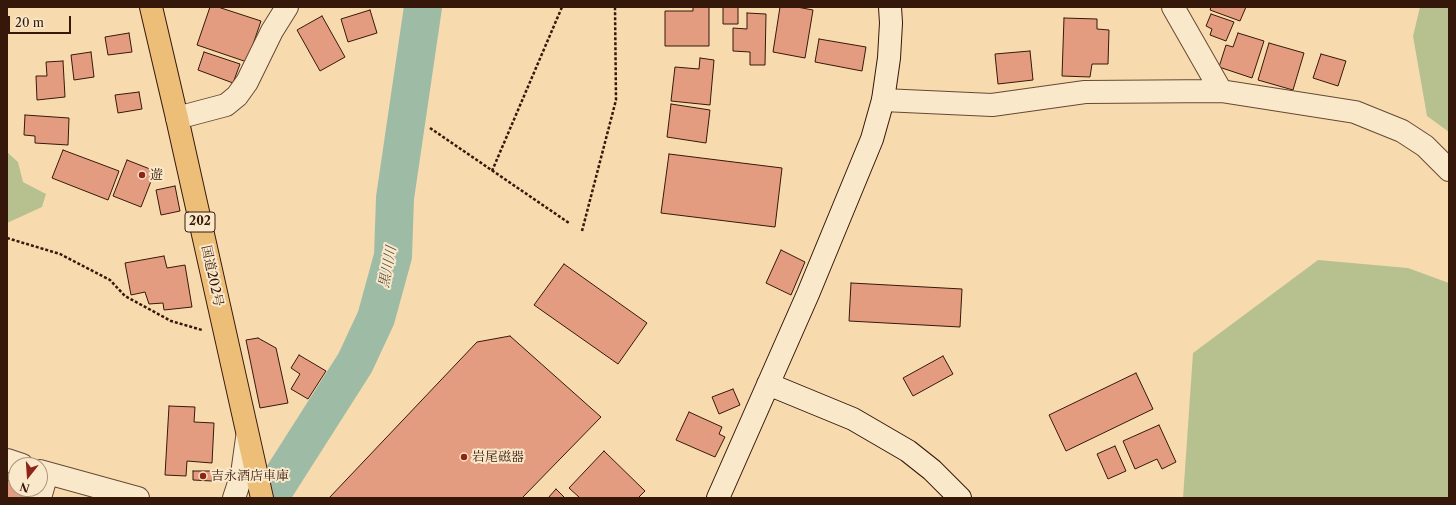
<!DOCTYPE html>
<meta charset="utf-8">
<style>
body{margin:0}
#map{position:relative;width:1456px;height:505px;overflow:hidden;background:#f7dbaf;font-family:"Libre Caslon Text",serif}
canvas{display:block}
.frame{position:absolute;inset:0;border:8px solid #36180a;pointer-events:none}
.north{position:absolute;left:8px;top:457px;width:40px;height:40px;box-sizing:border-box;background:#fae8cb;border:1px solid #ac957e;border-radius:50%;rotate:197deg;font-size:11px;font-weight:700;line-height:16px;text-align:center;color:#36180a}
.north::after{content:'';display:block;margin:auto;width:14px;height:18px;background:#8f2418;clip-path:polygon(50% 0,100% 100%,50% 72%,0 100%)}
.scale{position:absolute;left:8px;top:16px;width:63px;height:18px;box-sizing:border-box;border:2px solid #36180a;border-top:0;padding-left:5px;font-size:12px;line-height:14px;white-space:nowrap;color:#36180a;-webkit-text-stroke:3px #fae8cb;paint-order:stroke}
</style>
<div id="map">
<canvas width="1456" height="505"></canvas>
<div class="frame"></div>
<div class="north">N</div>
<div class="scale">20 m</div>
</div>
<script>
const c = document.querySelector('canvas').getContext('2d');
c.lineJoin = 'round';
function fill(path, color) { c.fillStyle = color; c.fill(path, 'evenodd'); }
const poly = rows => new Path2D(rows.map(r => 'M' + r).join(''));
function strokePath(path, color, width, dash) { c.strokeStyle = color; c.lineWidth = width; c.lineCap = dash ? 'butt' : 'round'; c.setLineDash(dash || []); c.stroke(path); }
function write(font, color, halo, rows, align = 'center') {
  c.font = font + ' "Libre Caslon Text","Noto Serif JP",serif'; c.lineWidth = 4; c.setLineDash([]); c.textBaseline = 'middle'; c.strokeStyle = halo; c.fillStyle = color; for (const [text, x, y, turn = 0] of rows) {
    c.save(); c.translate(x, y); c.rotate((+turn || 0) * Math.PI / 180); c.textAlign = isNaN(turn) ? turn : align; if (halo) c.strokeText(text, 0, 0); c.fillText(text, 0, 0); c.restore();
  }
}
fill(poly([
 [1420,7,1449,7,1449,132,1427,116,1413,36],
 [7,152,18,162,23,182,46,194,42,207,7,223],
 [1318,260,1408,268,1449,283,1449,498,1183,498,1193,353]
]), '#b7c190');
strokePath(poly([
 [269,498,355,363,376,318,393,256,395,198,423,7]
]), '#9ebca5', 38);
const building = poly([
 [210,7,218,7,261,21,247,62,197,45,210,7],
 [693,7,709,7,709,46,665,46,665,11,693,11,693,7],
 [723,7,738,7,738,24,723,24,723,7],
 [780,7,797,7,813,10,805,58,773,52,780,7],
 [1211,7,1246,7,1240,21,1210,10,1211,7],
 [370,10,377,33,348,42,341,19,370,10],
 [747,13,766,14,765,65,750,65,750,52,733,51,733,28,747,29,747,13],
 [1211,14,1234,22,1226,41,1210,35,1212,29,1206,26,1211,14],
 [322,16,345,57,320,71,297,30,322,16],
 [1064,18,1097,19,1097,29,1109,30,1108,64,1092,64,1090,77,1062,76,1064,18],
 [129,33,132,52,108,55,105,37,129,33],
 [1238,33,1264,41,1252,78,1219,67,1226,45,1233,47,1238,33],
 [819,39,866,47,862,71,815,62,819,39],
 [1269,43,1304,53,1293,90,1258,80,1269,43],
 [1030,51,1033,80,998,84,995,54,1030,51],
 [91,52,94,77,74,80,71,55,91,52],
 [204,52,240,64,233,83,198,70,204,52],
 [1321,54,1346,61,1338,86,1313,78,1321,54],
 [700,58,714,60,710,105,671,101,675,67,699,69,700,58],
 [63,61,65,97,37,100,36,76,47,76,46,62,63,61],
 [139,92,142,109,118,113,115,95,139,92],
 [671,104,710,110,706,143,667,137,671,104],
 [25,115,69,118,68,145,35,143,35,136,24,135,25,115],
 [63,150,119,171,108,200,52,178,63,150],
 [669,154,782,168,775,227,661,213,669,154],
 [127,160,155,171,141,207,113,196,127,160],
 [175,186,180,211,161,215,156,190,175,186],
 [781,250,805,262,791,295,766,283,781,250],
 [164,256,167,268,185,265,192,307,164,310,163,303,149,304,145,292,131,295,125,263,164,256],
 [564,264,647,323,618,364,534,305,564,264],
 [851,283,962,289,960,327,849,321,851,283],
 [510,336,601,417,522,498,329,498,477,342,510,336],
 [258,338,276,348,288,403,260,408,246,340,258,338],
 [299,355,326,371,308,399,291,389,300,374,291,368,299,355],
 [943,356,953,374,913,396,903,378,943,356],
 [1136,373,1153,409,1066,451,1049,415,1136,373],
 [733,389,740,405,719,414,712,397,733,389],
 [169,406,195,407,194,422,214,423,212,463,187,461,186,476,165,475,169,406],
 [689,412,722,427,719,434,725,437,715,457,676,440,689,412],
 [1159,425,1176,462,1162,469,1157,459,1135,469,1123,441,1159,425],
 [1115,446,1126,471,1108,479,1097,454,1115,446],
 [604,451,645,491,638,498,580,498,569,488,604,451],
 [193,471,213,471,212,481,193,480,193,471],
 [7,480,16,482,16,489,27,489,25,498,7,498,7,480],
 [556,489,565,498,548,498,556,489]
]);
fill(building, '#e49c80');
strokePath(building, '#36180a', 1);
const street = poly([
 [1173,7,1221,91],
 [883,100,992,105,1085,92,1221,91,1355,112,1402,131,1425,146,1449,170],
 [177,118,226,105,237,96,247,82,272,31,287,7],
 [7,460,22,465],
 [40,471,138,498],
 [40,498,47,473],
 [234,498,242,474,247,438]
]);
const secondary = poly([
 [768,384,853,419,908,451,932,470,960,498],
 [718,498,808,294,872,139,883,100,889,58,891,23,890,7]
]);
const highway = poly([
 [151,7,177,118,262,498]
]);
strokePath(street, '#664933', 24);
strokePath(secondary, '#36180a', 24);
strokePath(highway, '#36180a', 24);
strokePath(poly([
 [430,128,569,223],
 [492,171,562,7],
 [582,231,616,100,615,7],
 [7,238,60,254,110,280,125,296,171,321,202,330]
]), '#36180a', 2.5, [3, 2]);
strokePath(street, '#fae8cb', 22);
strokePath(secondary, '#fae8cb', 22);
strokePath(highway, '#ecbe78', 22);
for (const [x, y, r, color] of [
 [142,175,4,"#8f2418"],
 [464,457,4,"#8f2418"],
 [203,476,4,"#8f2418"]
]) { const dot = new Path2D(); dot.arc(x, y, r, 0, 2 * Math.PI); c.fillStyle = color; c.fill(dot); strokePath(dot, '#fae8cb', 1.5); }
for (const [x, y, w] of [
 [200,222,30]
]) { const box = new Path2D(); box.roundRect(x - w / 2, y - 10, w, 20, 3); c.fillStyle = '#fae8cb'; c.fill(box); strokePath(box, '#36180a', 1); }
write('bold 12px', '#36180a', null, [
 ["202",200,222]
]);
write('13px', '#36180a', '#fae8cb', [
 ["遊",150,175],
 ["岩尾磁器",472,457],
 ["吉永酒店車庫",211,476]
], 'left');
write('13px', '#36180a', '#fae8cb', [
 ["国道202号",212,276,78]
]);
write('italic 14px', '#5a5140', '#fae8cb', [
 ["黒川川",388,267,-79]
]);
</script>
